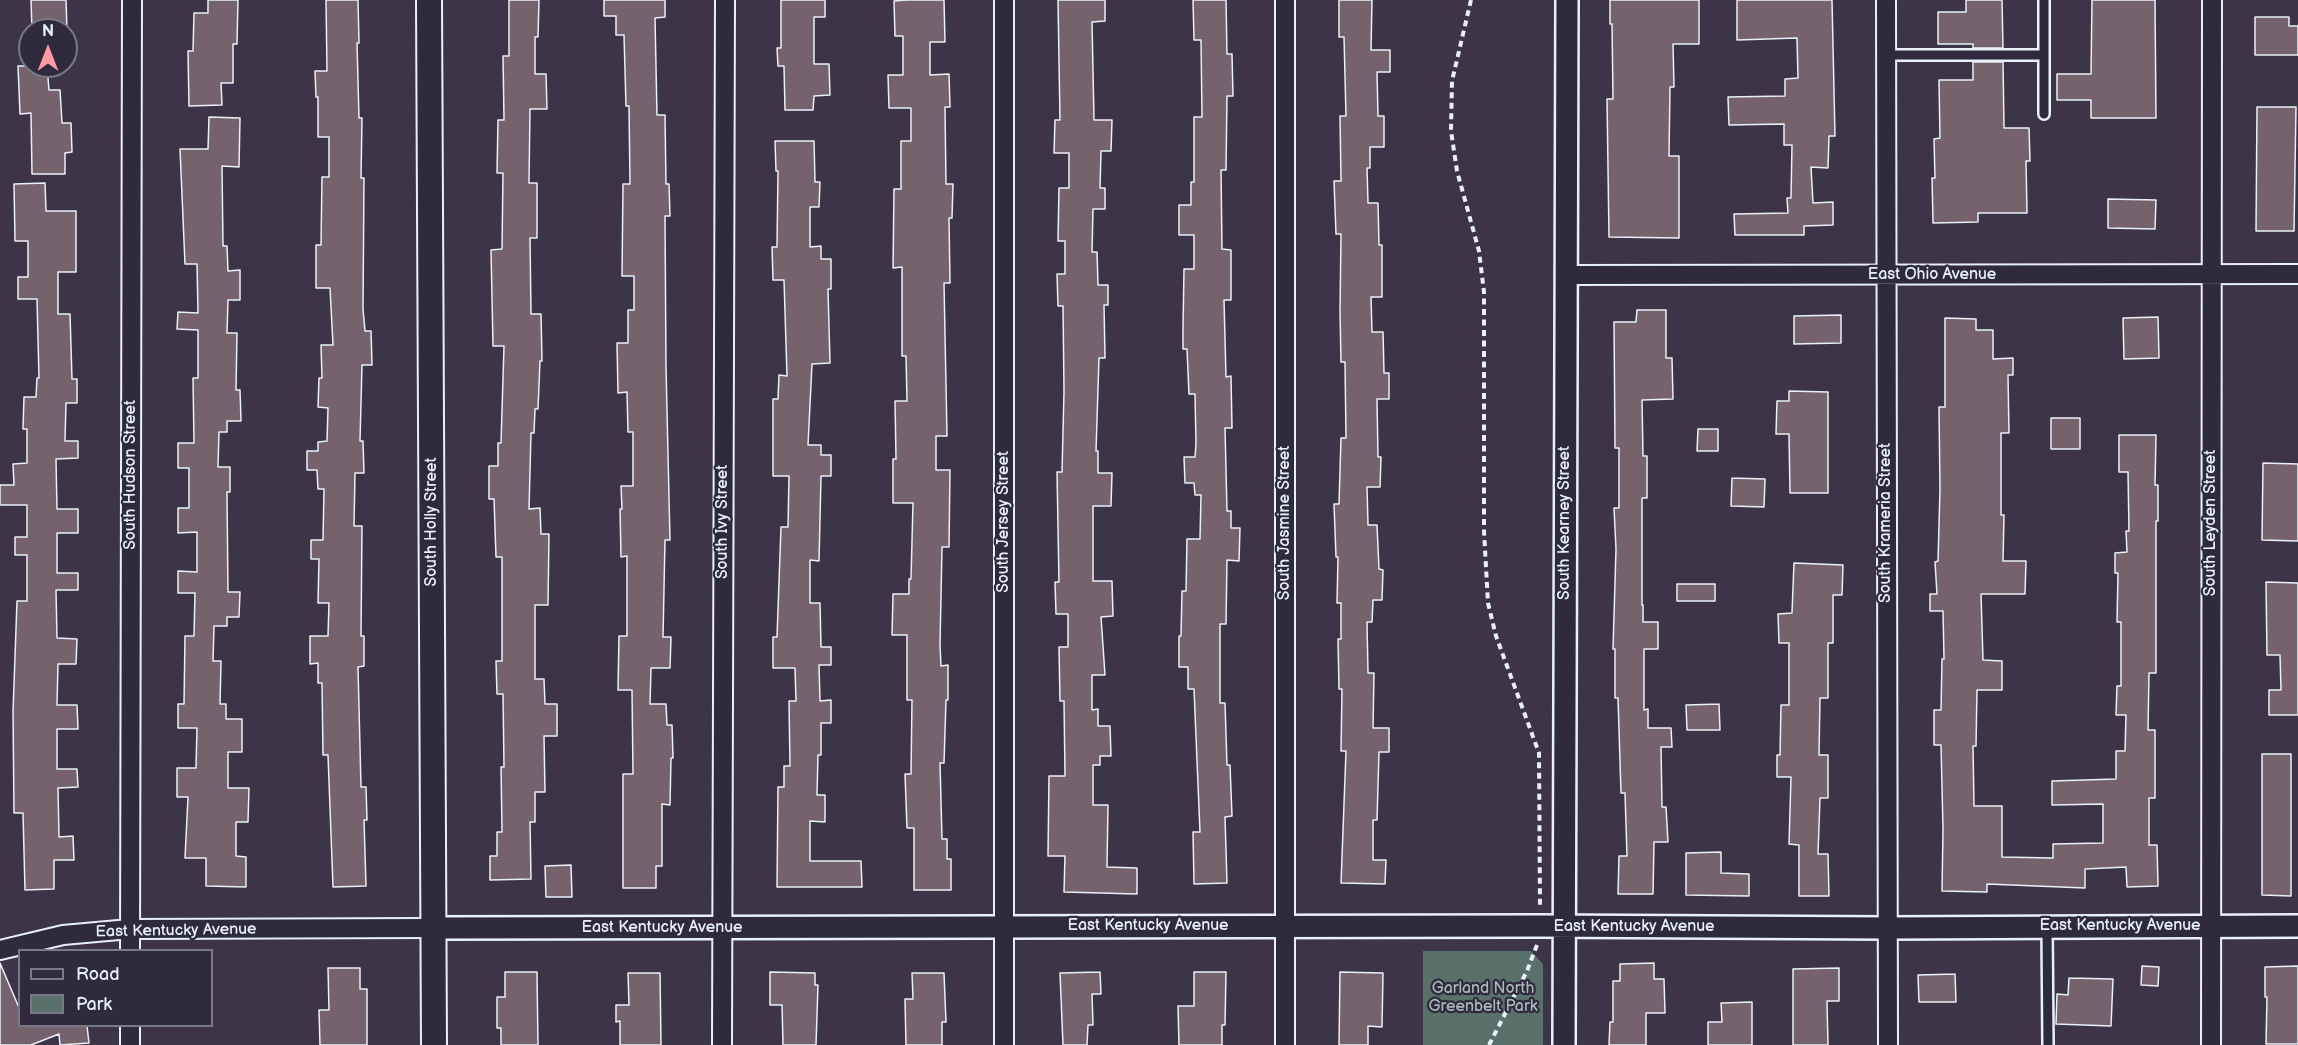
<!DOCTYPE html>
<style>
body{margin:0}
#map{position:relative;width:2298px;height:1045px;overflow:hidden;background:#3d3547;font-family:"Balsamiq Sans",sans-serif}
canvas{display:block}
.legend{position:absolute;left:18px;top:949px;width:195px;height:78px;box-sizing:border-box;background:#2f2a3d;border:2px solid #797a88;margin:0;padding:8px 10px;list-style:none;font-size:18px;color:#e8f1f8}
.legend li{display:flex;align-items:center;gap:12px;height:30px}
.legend b{width:30px;border:2px solid #797a88}
.north{position:absolute;left:18px;top:18px;width:60px;height:60px;box-sizing:border-box;background:#2f2a3d;border:2px solid #797a88;border-radius:50%;rotate:0deg;font-size:16px;font-weight:700;line-height:24px;text-align:center;color:#e8f1f8}
.north::after{content:'';display:block;margin:auto;width:21px;height:27px;background:#ff9aa2;clip-path:polygon(50% 0,100% 100%,50% 72%,0 100%)}
</style>
<div id="map">
<canvas width="2298" height="1045"></canvas>
<ul class="legend">
<li><b style="height:8px;background:#2f2a3d"></b>Road</li>
<li><b style="height:16px;background:#5a706a"></b>Park</li>
</ul>
<div class="north">N</div>
</div>
<script>
const c = document.querySelector('canvas').getContext('2d');
c.lineJoin = 'round';
function fill(path, color) { c.fillStyle = color; c.fill(path, 'evenodd'); }
const poly = rows => new Path2D(rows.map(r => 'M' + r).join(''));
function strokePath(path, color, width, dash) { c.strokeStyle = color; c.lineWidth = width; c.lineCap = dash ? 'butt' : 'round'; c.setLineDash(dash || []); c.stroke(path); }
function write(font, color, halo, rows, align = 'center') {
  c.font = font + ' "Balsamiq Sans",sans-serif'; c.lineWidth = 4.5; c.setLineDash([]); c.textBaseline = 'middle'; c.strokeStyle = halo; c.fillStyle = color; for (const [text, x, y, turn = 0] of rows) {
    c.save(); c.translate(x, y); c.rotate((+turn || 0) * Math.PI / 180); c.textAlign = isNaN(turn) ? turn : align; if (halo) c.strokeText(text, 0, 0); c.fillText(text, 0, 0); c.restore();
  }
}
fill(poly([
 [1423,951,1531,951,1543,964,1543,1045,1423,1045]
]), '#5a706a');
const building = poly([
 [31,0,66,0,67,30,32,30,31,0],
 [208,0,238,0,237,44,233,44,233,83,221,83,222,105,189,106,188,51,193,51,194,13,208,13,208,0],
 [326,0,358,0,359,43,357,43,359,118,362,118,361,178,364,178,363,309,365,331,371,331,372,365,362,365,360,441,363,441,364,473,355,473,354,526,362,526,361,636,364,636,364,666,358,667,361,787,366,787,367,820,364,820,366,886,333,887,328,755,323,755,322,683,318,683,318,663,310,664,310,636,328,636,329,603,318,603,319,559,311,559,311,540,323,540,324,489,318,489,317,470,307,470,307,451,318,451,318,442,327,441,328,408,318,407,319,378,322,378,321,345,333,345,330,288,316,288,316,245,321,245,322,177,329,177,329,137,318,137,318,97,316,97,315,71,327,71,326,0],
 [509,0,539,0,538,37,535,37,535,74,546,74,547,109,530,109,529,183,537,183,537,238,530,238,531,314,541,314,542,361,540,361,538,409,535,409,534,433,531,433,529,509,540,508,541,534,549,534,548,605,535,605,535,679,544,679,545,704,557,704,557,736,544,736,545,792,535,792,535,822,530,822,531,879,490,880,490,856,497,856,497,832,502,832,501,767,504,767,503,694,497,694,496,661,502,661,502,557,496,557,494,499,489,499,489,466,498,466,498,443,501,443,504,346,493,346,491,250,502,249,503,173,497,173,498,120,504,120,503,56,509,56,509,0],
 [604,0,665,0,665,17,655,18,657,115,665,115,666,184,669,184,670,216,665,216,666,366,670,540,665,540,663,637,671,637,670,668,651,668,650,704,666,704,667,725,672,725,673,758,671,758,670,805,662,804,662,866,656,866,656,888,623,888,623,774,633,774,632,690,618,690,619,636,627,636,627,556,621,557,620,509,622,509,621,486,633,486,633,432,628,432,627,392,618,393,617,343,628,343,628,310,634,310,634,276,622,276,623,184,630,184,629,106,626,106,624,35,616,35,616,16,604,16,604,0],
 [781,0,825,0,825,17,814,17,814,64,829,64,830,95,814,96,813,110,785,110,784,66,778,66,777,48,781,48,781,0],
 [907,0,944,0,945,42,930,42,930,75,949,74,950,107,945,107,946,184,953,184,952,218,949,218,950,283,944,283,947,436,936,436,936,470,950,470,949,547,942,547,940,645,941,666,948,665,948,700,946,700,944,763,940,763,942,839,947,839,947,859,951,859,951,890,914,890,914,828,907,828,905,774,911,774,912,700,907,700,907,635,892,635,893,594,909,594,909,579,911,579,913,503,893,503,893,459,896,459,895,401,907,401,906,356,902,356,902,267,893,268,894,189,901,189,901,141,911,141,911,108,889,108,888,75,903,75,903,36,895,36,894,1,907,0],
 [1058,0,1105,0,1105,21,1092,22,1094,120,1112,120,1111,151,1101,151,1100,188,1105,188,1105,209,1093,209,1092,252,1097,252,1098,285,1108,285,1108,305,1104,305,1105,358,1099,358,1096,451,1098,451,1098,473,1112,473,1111,506,1093,506,1093,581,1112,581,1113,616,1101,617,1105,675,1092,675,1092,710,1098,709,1098,726,1110,726,1111,756,1100,756,1100,765,1093,765,1093,805,1108,805,1107,867,1137,868,1137,894,1064,892,1065,856,1048,856,1049,776,1065,776,1064,701,1060,701,1059,647,1068,647,1068,614,1056,614,1055,582,1059,582,1057,472,1062,472,1064,391,1063,306,1058,306,1057,274,1065,274,1065,241,1058,241,1059,188,1069,188,1069,153,1054,153,1055,120,1060,120,1058,0],
 [1193,0,1226,0,1227,54,1232,54,1233,96,1227,96,1226,170,1221,170,1222,249,1231,250,1231,300,1224,300,1226,377,1231,376,1232,428,1225,428,1227,511,1231,511,1231,528,1240,528,1239,561,1227,560,1226,624,1220,624,1220,703,1225,703,1227,765,1230,765,1232,816,1225,817,1227,883,1194,884,1193,832,1200,832,1194,689,1188,689,1188,667,1179,667,1179,636,1181,636,1182,591,1186,591,1187,539,1200,539,1201,495,1195,495,1194,483,1185,483,1184,457,1195,457,1196,444,1195,394,1189,394,1187,349,1183,349,1183,327,1184,269,1194,269,1194,235,1179,235,1179,205,1191,205,1191,182,1194,182,1194,117,1202,117,1201,40,1194,40,1193,0],
 [1339,0,1372,0,1371,50,1390,50,1390,72,1377,72,1378,116,1384,116,1384,147,1370,147,1370,168,1367,168,1368,203,1378,203,1379,245,1382,245,1382,297,1371,297,1372,332,1383,332,1384,373,1389,373,1389,399,1377,399,1378,457,1381,457,1380,487,1367,487,1368,525,1377,525,1379,569,1383,570,1382,600,1373,600,1372,622,1367,622,1368,673,1374,673,1373,728,1389,728,1389,752,1379,752,1377,820,1373,820,1373,860,1386,860,1385,884,1341,883,1346,751,1341,751,1342,689,1339,689,1338,639,1341,639,1341,603,1337,603,1338,557,1336,557,1334,504,1339,504,1341,438,1346,438,1345,362,1341,362,1340,312,1341,234,1336,234,1334,181,1341,181,1340,116,1346,116,1344,37,1339,37,1339,0],
 [1610,0,1699,0,1699,44,1673,44,1674,87,1670,87,1669,156,1679,156,1679,238,1609,237,1607,99,1613,99,1612,24,1610,24,1610,0],
 [1737,0,1832,0,1835,136,1829,136,1828,168,1811,167,1813,203,1833,202,1833,225,1804,226,1804,235,1735,235,1734,214,1788,213,1787,198,1791,198,1792,145,1784,145,1784,124,1729,125,1728,97,1785,96,1785,79,1798,78,1797,38,1737,40,1737,0],
 [1966,0,2002,0,2003,48,1973,48,1973,44,1938,44,1938,12,1966,12,1966,0],
 [2092,0,2155,0,2156,118,2091,118,2091,100,2057,100,2057,74,2091,74,2092,0],
 [2255,17,2289,17,2289,26,2298,26,2298,55,2255,55,2255,17],
 [1973,62,2003,62,2004,128,2029,128,2030,161,2026,161,2027,213,1978,213,1978,222,1933,223,1932,178,1935,178,1934,139,1940,138,1939,80,1973,80,1973,62],
 [18,66,47,66,49,90,60,90,62,123,71,123,72,152,65,153,65,174,32,174,31,113,20,114,18,66],
 [2257,107,2296,107,2294,231,2256,231,2257,107],
 [209,117,240,118,239,167,222,166,223,246,227,246,228,271,240,270,240,300,228,300,227,333,237,333,236,390,240,390,241,421,227,421,227,432,219,432,218,467,230,467,230,492,227,492,228,592,240,592,239,617,227,617,227,626,214,626,213,661,221,661,220,704,226,704,226,719,242,719,242,752,228,752,228,788,249,788,248,822,236,822,236,856,246,857,246,887,206,886,206,858,185,858,188,797,177,797,177,768,196,768,197,728,178,728,178,704,184,704,185,636,194,636,195,593,178,593,178,571,197,572,197,532,178,533,178,508,189,508,189,468,178,468,178,443,194,443,193,378,198,378,198,330,177,329,178,312,198,313,197,264,185,264,180,149,208,149,209,117],
 [775,141,814,141,815,182,820,182,819,207,810,207,810,247,821,246,821,259,831,259,831,289,828,289,830,363,812,364,808,445,821,445,821,455,831,455,831,476,821,476,819,561,810,560,810,603,820,603,821,647,831,647,831,665,819,665,820,701,831,700,831,723,821,723,821,755,818,755,817,795,825,795,825,822,810,821,810,861,861,861,862,887,777,887,778,787,784,787,784,766,790,766,789,701,796,701,795,668,773,668,773,637,777,637,781,527,788,527,789,476,773,476,773,399,778,399,779,375,787,376,784,280,773,280,772,247,777,247,778,171,776,171,775,141],
 [45,183,46,211,76,211,76,272,58,272,58,314,70,314,72,379,77,379,77,403,66,403,65,441,78,441,78,458,56,459,57,509,78,509,78,533,57,533,57,573,78,573,78,590,56,590,57,638,77,639,76,664,58,664,57,705,77,705,78,729,57,729,57,769,77,769,78,787,58,788,59,837,73,836,74,860,54,860,54,889,25,890,23,813,14,813,13,712,17,601,27,601,27,555,15,555,15,537,27,537,27,505,0,505,0,485,14,485,13,464,27,463,27,429,23,429,24,397,36,397,37,378,39,378,37,299,18,299,18,277,28,277,28,241,15,241,14,184,45,183],
 [2108,199,2156,200,2155,229,2108,228,2108,199],
 [1637,310,1666,310,1666,358,1672,358,1673,399,1642,400,1643,456,1647,456,1647,498,1642,498,1642,605,1643,605,1643,622,1658,622,1658,649,1644,649,1644,710,1648,709,1648,728,1671,728,1672,747,1661,747,1662,807,1666,807,1668,842,1654,842,1653,894,1618,894,1619,856,1627,856,1625,793,1621,793,1618,698,1615,698,1615,649,1613,649,1616,549,1614,508,1619,508,1619,448,1615,448,1614,322,1636,322,1637,310],
 [1841,315,1841,343,1794,344,1794,316,1841,315],
 [2158,317,2159,358,2124,359,2123,318,2158,317],
 [1945,318,1976,319,1976,330,1993,330,1993,359,2013,358,2013,375,2008,375,2009,433,2001,433,2001,515,2004,515,2003,561,2026,561,2025,594,1981,594,1983,660,2002,661,2002,690,1977,690,1976,746,1973,746,1974,806,2002,806,2002,857,2053,858,2053,844,2103,843,2103,804,2052,805,2052,781,2116,779,2116,751,2125,751,2126,715,2116,715,2117,686,2121,686,2121,622,2117,622,2118,573,2115,573,2115,553,2127,552,2126,531,2129,531,2128,472,2119,472,2119,435,2156,435,2155,485,2158,485,2158,521,2156,521,2156,673,2149,673,2148,730,2155,730,2155,798,2149,798,2149,845,2157,845,2158,886,2127,887,2126,867,2085,869,2085,888,1987,884,1987,892,1942,891,1943,830,1941,745,1934,745,1934,710,1941,710,1942,659,1944,659,1943,611,1930,611,1930,594,1937,594,1935,562,1938,561,1940,489,1939,407,1945,407,1945,318],
 [1789,391,1828,392,1828,493,1790,493,1789,434,1776,434,1777,401,1789,401,1789,391],
 [2051,418,2080,418,2080,449,2051,449,2051,418],
 [1698,429,1718,429,1718,451,1697,451,1698,429],
 [2263,463,2298,464,2298,541,2262,540,2263,463],
 [1732,478,1765,479,1764,507,1731,506,1732,478],
 [1794,563,1843,565,1842,595,1833,595,1833,643,1828,643,1828,698,1820,698,1819,755,1828,755,1828,798,1820,798,1818,854,1828,854,1829,896,1799,896,1799,845,1789,844,1791,777,1777,777,1777,755,1780,755,1781,705,1789,705,1789,643,1779,643,1778,614,1792,613,1794,563],
 [2266,582,2298,583,2298,715,2269,715,2269,690,2281,690,2280,655,2267,655,2266,582],
 [1677,584,1715,584,1715,601,1677,601,1677,584],
 [1719,704,1720,730,1687,730,1686,705,1719,704],
 [2262,754,2291,754,2291,896,2262,895,2262,754],
 [1721,852,1721,873,1749,874,1749,896,1686,895,1686,853,1721,852],
 [571,865,572,897,546,897,545,866,571,865],
 [0,963,20,1010,20,1026,87,1026,89,1043,60,1045,59,1034,31,1045,0,1045,0,963],
 [1654,963,1654,979,1664,979,1665,1013,1646,1013,1646,1045,1609,1045,1610,1022,1613,1022,1613,981,1620,981,1620,964,1654,963],
 [2142,966,2159,967,2158,986,2141,985,2142,966],
 [2298,966,2298,1044,2266,1044,2267,997,2265,997,2265,967,2298,966],
 [328,968,360,968,360,989,367,989,367,1045,320,1045,319,1010,329,1010,328,968],
 [1839,968,1839,1001,1827,1001,1828,1045,1793,1045,1793,969,1839,968],
 [505,972,537,972,538,1045,501,1045,501,1028,497,1028,497,997,505,997,505,972],
 [770,972,815,973,815,985,818,985,816,1045,783,1045,782,1005,770,1005,770,972],
 [1100,972,1101,994,1092,994,1093,1025,1088,1025,1087,1045,1063,1045,1060,973,1100,972],
 [1194,972,1226,972,1225,1025,1222,1025,1222,1045,1179,1045,1178,1006,1194,1006,1194,972],
 [1340,972,1383,973,1382,1027,1368,1026,1368,1045,1339,1045,1340,972],
 [628,973,660,973,661,1045,620,1045,620,1021,616,1022,616,1005,629,1005,628,973],
 [912,973,944,973,946,1022,942,1022,942,1045,906,1045,905,999,913,999,912,973],
 [1955,974,1956,1002,1919,1002,1918,975,1955,974],
 [2069,978,2113,979,2111,1026,2056,1024,2057,994,2068,995,2069,978],
 [1752,1002,1752,1045,1708,1045,1708,1022,1722,1022,1721,1003,1752,1002]
]);
fill(building, '#76626d');
strokePath(building, '#e8f1f8', 1.5);
const service = poly([
 [2044,0,2044,114],
 [1886,55,2044,55],
 [2047,927,2048,1045]
]);
const minor = poly([
 [1004,0,1004,1045],
 [1886,0,1888,1045],
 [1566,275,2298,274],
 [0,950,63,935,130,929,433,928],
 [130,950,132,0],
 [130,1026,130,1045],
 [722,1045,725,0],
 [1285,1045,1285,0],
 [2211,1045,2212,0]
]);
const tertiary = poly([
 [433,928,1539,926,1888,928,2298,926],
 [1564,1045,1567,0]
]);
const secondary = poly([
 [429,0,434,1045]
]);
strokePath(service, '#e8f1f8', 14);
strokePath(minor, '#e8f1f8', 22);
strokePath(tertiary, '#e8f1f8', 26);
strokePath(secondary, '#e8f1f8', 28);
strokePath(poly([
 [1471,0,1452,81,1451,131,1457,171,1479,251,1484,292,1484,531,1488,603,1496,636,1539,753,1540,905],
 [1489,1045,1527,971,1537,945]
]), '#e8f1f8', 4, [6, 4.5]);
strokePath(service, '#2f2a3d', 9);
strokePath(minor, '#2f2a3d', 18);
strokePath(tertiary, '#2f2a3d', 21);
strokePath(secondary, '#2f2a3d', 24);
write('16px', '#e8f1f8', '#2f2a3d', [
 ["East Ohio Avenue",1932,275],
 ["South Hudson Street",131,475,-90],
 ["South Holly Street",432,522,-90],
 ["South Ivy Street",723,522,-90],
 ["South Jersey Street",1004,522,-90],
 ["South Jasmine Street",1285,523,-90],
 ["South Kearney Street",1565,523,-90],
 ["South Krameria Street",1886,523,-90],
 ["South Leyden Street",2211,523,-90],
 ["East Kentucky Avenue",1148,926],
 ["East Kentucky Avenue",2120,926],
 ["East Kentucky Avenue",1634,927],
 ["East Kentucky Avenue",662,928],
 ["East Kentucky Avenue",176,931,-1]
]);
write('16px', '#a8b7b8', '#2f2a3d', [
 ["Garland North",1483,989],
 ["Greenbelt Park",1483,1007]
]);
</script>
